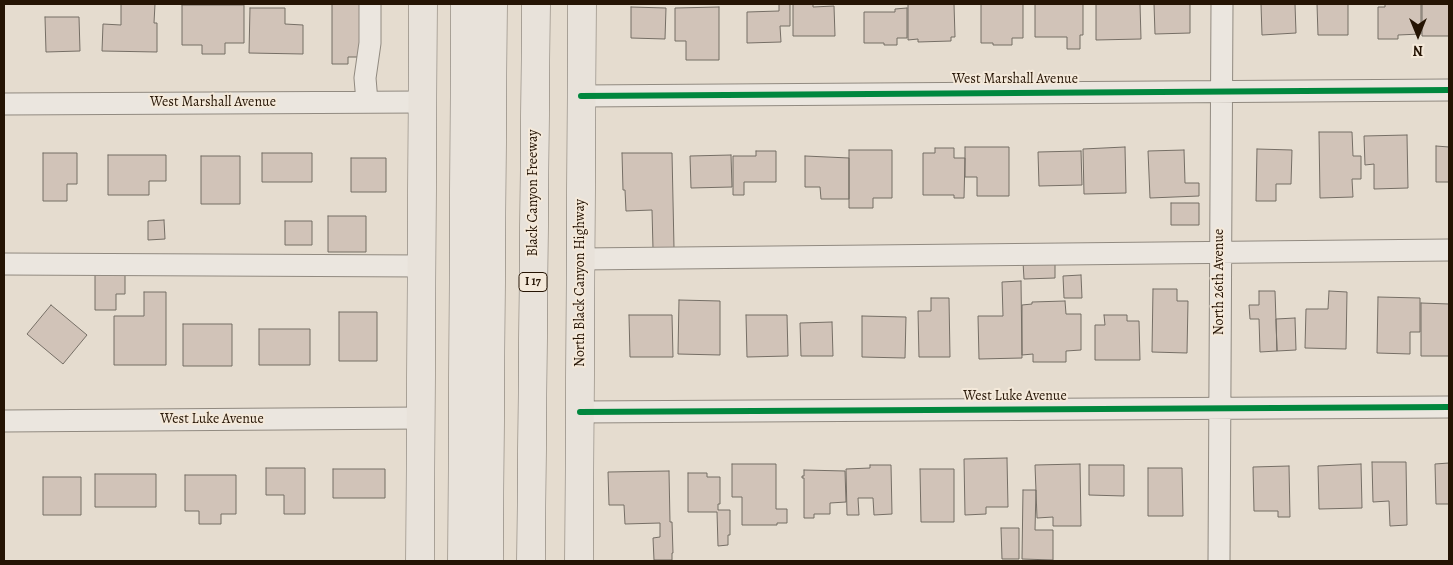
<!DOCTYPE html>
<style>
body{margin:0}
#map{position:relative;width:1453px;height:565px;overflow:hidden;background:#e5dccf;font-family:Alegreya,serif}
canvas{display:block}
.frame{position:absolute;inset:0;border:5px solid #251404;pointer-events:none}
.north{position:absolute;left:1393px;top:10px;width:50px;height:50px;-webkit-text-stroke:4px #f4e9da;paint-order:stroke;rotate:180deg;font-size:14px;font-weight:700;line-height:20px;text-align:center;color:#251404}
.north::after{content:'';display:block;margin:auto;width:18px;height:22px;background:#251404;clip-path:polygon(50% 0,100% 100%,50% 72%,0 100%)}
</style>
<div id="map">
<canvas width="1453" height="565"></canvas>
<div class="frame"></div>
<div class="north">N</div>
</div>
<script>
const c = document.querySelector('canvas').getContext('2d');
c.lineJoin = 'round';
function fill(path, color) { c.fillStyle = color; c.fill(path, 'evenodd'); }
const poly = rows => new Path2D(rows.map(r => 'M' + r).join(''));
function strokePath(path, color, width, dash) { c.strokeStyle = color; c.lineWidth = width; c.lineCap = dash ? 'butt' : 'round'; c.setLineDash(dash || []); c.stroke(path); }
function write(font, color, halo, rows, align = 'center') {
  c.font = font + ' Alegreya,serif'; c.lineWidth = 4; c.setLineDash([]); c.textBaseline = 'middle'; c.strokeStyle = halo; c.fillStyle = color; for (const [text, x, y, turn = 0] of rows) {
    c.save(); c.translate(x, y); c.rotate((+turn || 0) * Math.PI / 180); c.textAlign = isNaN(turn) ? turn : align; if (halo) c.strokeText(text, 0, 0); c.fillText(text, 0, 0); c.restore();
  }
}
const building = poly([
 [121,4,155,4,154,23,157,23,157,52,102,51,103,24,121,25,121,4],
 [332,4,363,4,363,57,348,57,348,64,332,64,332,4],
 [779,4,790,4,790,26,780,26,781,42,747,43,747,12,779,11,779,4],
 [793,4,813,4,813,7,834,6,835,36,793,36,793,4],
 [908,4,954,4,955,37,951,37,951,41,918,42,918,39,908,40,908,4],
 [981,4,1023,4,1023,38,1012,38,1012,45,993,45,993,43,981,43,981,4],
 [1035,4,1083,4,1083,35,1080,35,1080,49,1067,49,1067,37,1035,37,1035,4],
 [1096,4,1140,4,1141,39,1096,40,1096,4],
 [1154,4,1190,4,1190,33,1155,34,1154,4],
 [1261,4,1295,4,1296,33,1262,35,1261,4],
 [1317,4,1348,4,1348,35,1318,35,1317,4],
 [1385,4,1421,4,1421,34,1398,35,1398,39,1378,39,1378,7,1385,7,1385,4],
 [1422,4,1449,4,1449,36,1422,36,1422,4],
 [182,5,244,5,244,43,225,43,225,54,202,54,202,45,182,45,182,5],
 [631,7,666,8,665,39,631,38,631,7],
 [719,7,719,60,686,60,686,41,675,41,675,8,719,7],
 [250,8,285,8,285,24,303,25,303,54,249,53,250,8],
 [907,8,907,38,897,38,897,45,884,45,884,43,864,43,864,12,895,12,895,9,907,8],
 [45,17,79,17,80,51,46,52,45,17],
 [1319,132,1352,132,1353,156,1361,156,1361,179,1352,179,1353,197,1320,198,1319,132],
 [1407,135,1408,188,1374,189,1374,164,1365,165,1364,136,1407,135],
 [1436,146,1449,147,1449,182,1436,182,1436,146],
 [965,147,1009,147,1009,196,977,196,977,177,965,177,965,147],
 [1125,147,1126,193,1084,194,1083,149,1125,147],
 [935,148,954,148,954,158,965,158,964,198,954,198,954,195,923,195,923,153,935,153,935,148],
 [1257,149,1292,150,1291,184,1276,184,1276,201,1256,201,1257,149],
 [849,150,892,150,892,198,873,198,873,208,849,208,849,150],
 [1184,150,1185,183,1199,183,1199,196,1150,198,1148,151,1184,150],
 [756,151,776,151,776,182,744,182,744,195,733,195,733,156,756,156,756,151],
 [1081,151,1082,185,1039,186,1038,152,1081,151],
 [43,153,77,153,77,184,67,184,67,201,43,201,43,153],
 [262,153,312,153,312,182,262,182,262,153],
 [622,153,672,153,674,248,653,249,652,210,626,211,625,190,623,190,622,153],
 [108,155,166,155,166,181,149,181,149,195,108,195,108,155],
 [731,155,732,187,691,188,690,156,731,155],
 [201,156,240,156,240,204,201,204,201,156],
 [805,156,849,158,849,199,821,199,820,187,805,187,805,156],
 [351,158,386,158,386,192,351,192,351,158],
 [1171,203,1199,203,1199,225,1171,225,1171,203],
 [328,216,366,216,366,252,328,252,328,216],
 [164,220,165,239,148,240,148,221,164,220],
 [285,221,312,221,312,245,285,245,285,221],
 [1055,261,1055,278,1024,279,1023,262,1055,261],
 [95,271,125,271,125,294,116,294,116,310,95,310,95,271],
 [1081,275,1082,298,1064,298,1063,276,1081,275],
 [1021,281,1022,358,979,359,978,316,1003,316,1002,282,1021,281],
 [1153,289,1177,289,1177,301,1188,301,1187,353,1152,352,1153,289],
 [1259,291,1275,291,1277,351,1260,352,1259,319,1250,319,1249,305,1259,305,1259,291],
 [1329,291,1347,292,1346,349,1305,348,1306,309,1328,309,1329,291],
 [144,292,166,292,166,365,114,365,114,316,144,316,144,292],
 [1378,297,1420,298,1420,332,1410,332,1410,354,1377,353,1378,297],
 [931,298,949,298,950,357,919,357,918,311,931,311,931,298],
 [679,300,720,301,720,355,678,354,679,300],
 [1065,301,1066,314,1081,314,1081,350,1066,351,1066,362,1033,362,1033,354,1022,355,1022,305,1032,304,1032,302,1065,301],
 [1421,303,1449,304,1449,356,1421,356,1421,303],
 [51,305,87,335,63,364,27,334,51,305],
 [339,312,377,312,377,361,339,361,339,312],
 [629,315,672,315,673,357,630,357,629,315],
 [746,315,787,315,788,356,747,357,746,315],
 [1104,315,1127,315,1127,321,1139,321,1140,360,1095,360,1095,325,1105,325,1104,315],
 [862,316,906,317,905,358,862,357,862,316],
 [1295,318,1296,350,1277,351,1276,319,1295,318],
 [832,322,833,356,801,356,800,323,832,322],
 [183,324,232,324,232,366,183,366,183,324],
 [259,329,310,329,310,365,259,365,259,329],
 [1007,458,1008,507,986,507,986,514,965,515,964,459,1007,458],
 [1372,462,1406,462,1407,525,1390,526,1389,501,1373,502,1372,462],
 [1449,463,1449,504,1436,504,1435,464,1449,463],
 [732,464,776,464,776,509,787,509,787,523,777,523,777,525,742,525,742,497,732,497,732,464],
 [1080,464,1081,526,1053,526,1053,517,1037,518,1035,465,1080,464],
 [1361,464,1362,508,1319,509,1318,466,1361,464],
 [870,465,891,465,892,514,874,515,873,498,858,498,859,515,847,515,846,469,870,468,870,465],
 [1089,465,1124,465,1124,496,1089,495,1089,465],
 [1289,466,1290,517,1278,517,1278,511,1254,511,1253,467,1289,466],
 [266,468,305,468,305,514,284,514,284,495,266,495,266,468],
 [1148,468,1182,468,1183,516,1148,516,1148,468],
 [333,469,385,469,385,498,333,498,333,469],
 [920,469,954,469,954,522,921,522,920,469],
 [804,470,845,471,846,502,830,503,830,514,814,514,814,518,804,518,804,478,802,478,802,476,804,476,804,470],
 [669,471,670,522,672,522,673,553,672,553,672,560,654,560,653,538,660,537,660,523,625,524,624,505,609,505,608,472,669,471],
 [688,473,707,473,707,477,720,477,720,504,718,504,718,510,730,510,730,535,728,535,728,545,718,546,717,512,688,512,688,473],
 [95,474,156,474,156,507,95,507,95,474],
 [185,475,236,475,236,514,221,514,221,524,199,524,199,511,185,511,185,475],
 [43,477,81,477,81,515,43,515,43,477],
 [1023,490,1036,490,1035,530,1053,530,1053,560,1022,559,1023,490],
 [1001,528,1019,528,1019,559,1002,559,1001,528]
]);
fill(building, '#d1c3b8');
strokePath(building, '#756e65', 1);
const minor = poly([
 [581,96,1449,90],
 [367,102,365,78,370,43,370,4],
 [4,104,422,102],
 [581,259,1449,250],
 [4,264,422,266],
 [580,412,1449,407],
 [4,421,421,418],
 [1219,561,1222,4]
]);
const major = poly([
 [420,561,423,4],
 [579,561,582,4]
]);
const highway = poly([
 [462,561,465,4],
 [489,561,493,4],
 [531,561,536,4]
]);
strokePath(minor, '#918a80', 23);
strokePath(major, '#756e65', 29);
strokePath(highway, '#756e65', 29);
strokePath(minor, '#ebe6df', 21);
strokePath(major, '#e8e2da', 28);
strokePath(highway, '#e8e2da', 28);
strokePath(poly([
 [581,96,1449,90],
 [580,412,1449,407]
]), '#00873e', 6);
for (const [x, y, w] of [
 [533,282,28]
]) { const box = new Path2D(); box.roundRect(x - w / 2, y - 9.5, w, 19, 4); c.fillStyle = '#f4e9da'; c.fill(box); strokePath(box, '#251404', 1); }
write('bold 12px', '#251404', null, [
 ["I 17",533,282]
]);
write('14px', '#251404', '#f4e9da', [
 ["West Marshall Avenue",1015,80],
 ["West Marshall Avenue",213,103],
 ["Black Canyon Freeway",534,193,-90],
 ["North 26th Avenue",1220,282,-90],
 ["North Black Canyon Highway",581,283,-90],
 ["West Luke Avenue",1015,397],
 ["West Luke Avenue",212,420]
]);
</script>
